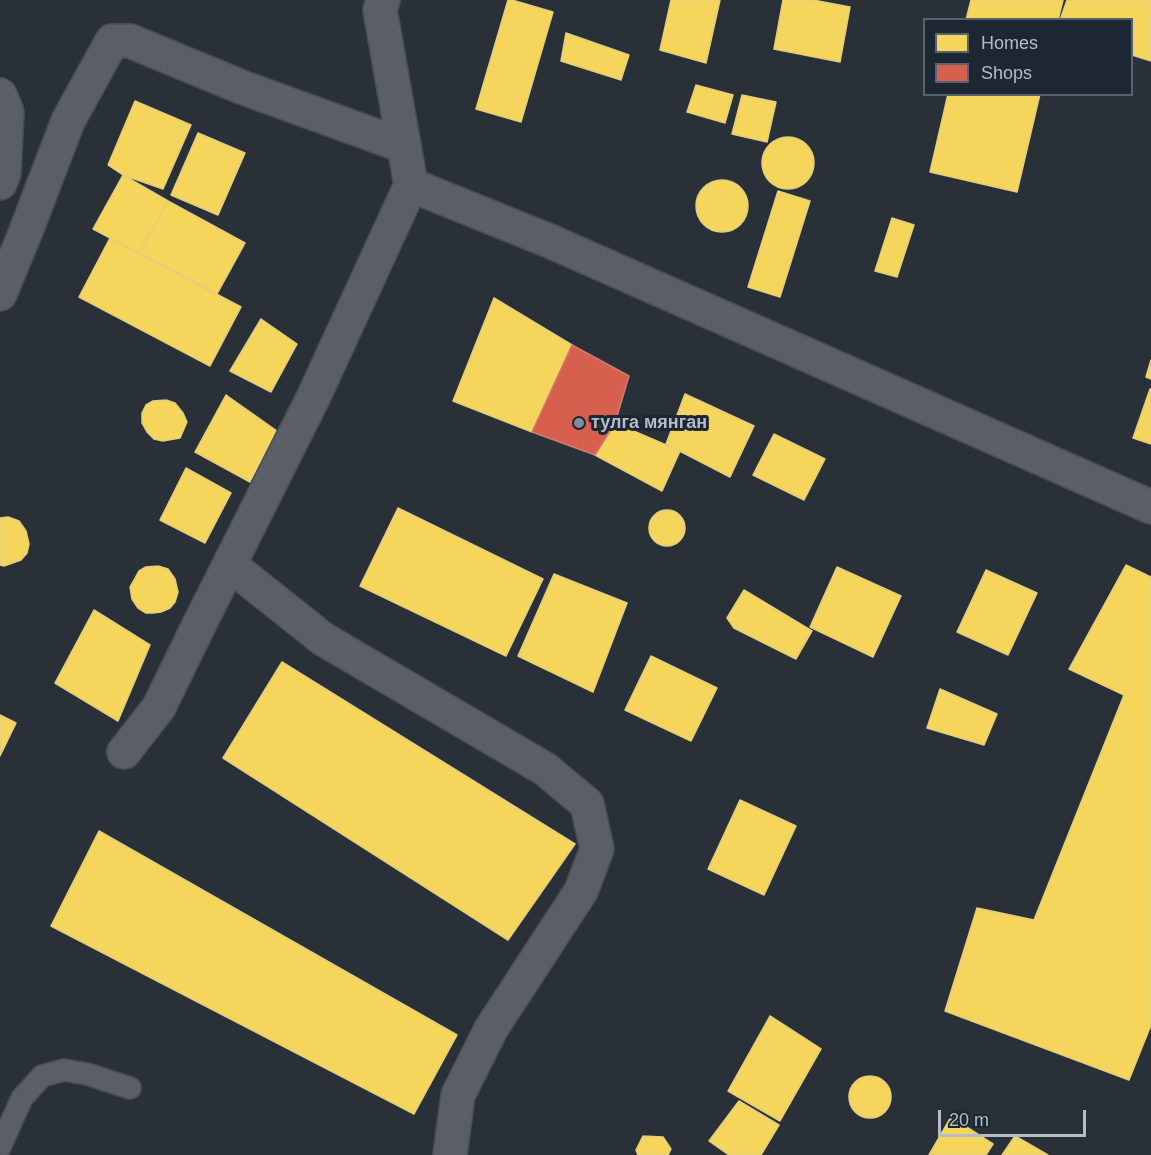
<!DOCTYPE html>
<meta charset="utf-8">
<style>
body{margin:0}
#map{position:relative;width:1151px;height:1155px;overflow:hidden;background:#2a3038;font-family:Arial,sans-serif}
canvas{display:block}
.legend{position:absolute;left:923px;top:18px;width:210px;height:78px;box-sizing:border-box;background:#1d2633;border:2px solid #59626f;margin:0;padding:8px 10px;list-style:none;font-size:18px;color:#b4bcc9}
.legend li{display:flex;align-items:center;gap:12px;height:30px}
.legend b{width:30px;border:2px solid #59626f}
.scale{position:absolute;left:938px;top:1110px;width:148px;height:27px;box-sizing:border-box;border:3px solid #b4bcc9;border-top:0;padding-left:8px;font-size:18px;line-height:21px;white-space:nowrap;color:#b4bcc9;-webkit-text-stroke:4px #1d2633;paint-order:stroke}
</style>
<div id="map">
<canvas width="1151" height="1155"></canvas>
<ul class="legend">
<li><b style="height:16px;background:#f6d55c"></b>Homes</li>
<li><b style="height:16px;background:#d6604d"></b>Shops</li>
</ul>
<div class="scale">20 m</div>
</div>
<script>
const c = document.querySelector('canvas').getContext('2d');
c.lineJoin = 'round';
function fill(path, color) { c.fillStyle = color; c.fill(path, 'evenodd'); }
const poly = rows => new Path2D(rows.map(r => 'M' + r).join(''));
function strokePath(path, color, width, dash) { c.strokeStyle = color; c.lineWidth = width; c.lineCap = dash ? 'butt' : 'round'; c.setLineDash(dash || []); c.stroke(path); }
function write(font, color, halo, rows, align = 'center') {
  c.font = font + ' Arial,sans-serif'; c.lineWidth = 6; c.setLineDash([]); c.textBaseline = 'middle'; c.strokeStyle = halo; c.fillStyle = color; for (const [text, x, y, turn = 0] of rows) {
    c.save(); c.translate(x, y); c.rotate((+turn || 0) * Math.PI / 180); c.textAlign = isNaN(turn) ? turn : align; if (halo) c.strokeText(text, 0, 0); c.fillText(text, 0, 0); c.restore();
  }
}
const homes = poly([
 [508,0,512,0,553,12,521,122,476,109,508,0],
 [671,0,720,0,706,63,660,50,671,0],
 [783,0,813,0,850,7,840,62,774,49,783,0],
 [971,0,1063,0,1058,20,966,20,971,0],
 [1067,0,1151,0,1151,61,1132,55,1132,20,1060,20,1067,0],
 [566,33,629,55,621,80,561,61,566,33],
 [696,85,733,95,725,123,687,112,696,85],
 [948,94,1040,94,1017,192,930,172,948,94],
 [742,95,776,102,767,142,732,134,742,95],
 [135,101,191,125,163,189,123,175,108,165,135,101],
 [198,133,245,153,218,215,171,195,198,133],
 '762 163a26 26 0 1 1 52 0a26 26 0 1 1-52 0Z',
 [123,175,168,201,139,253,93,229,123,175],
 '696 206a26 26 0 1 1 52 0a26 26 0 1 1-52 0Z',
 [778,191,810,201,780,297,748,287,778,191],
 [168,201,245,243,217,294,139,253,168,201],
 [892,218,914,225,897,277,875,271,892,218],
 [110,238,241,307,210,366,79,297,110,238],
 [494,298,572,345,532,432,453,401,494,298],
 [261,319,297,344,271,392,230,371,261,319],
 [1151,360,1151,379,1146,377,1151,360],
 [1150,389,1151,389,1151,444,1133,438,1150,389],
 [685,394,754,426,730,477,666,444,685,394],
 [226,395,277,431,250,482,195,452,226,395],
 [166,400,175,403,183,413,187,422,180,438,163,441,154,439,147,432,142,423,142,413,146,405,153,401,166,400],
 [615,423,680,451,662,491,595,455,615,423],
 [774,434,825,459,804,500,753,475,774,434],
 [186,468,231,493,205,543,160,520,186,468],
 [398,508,543,579,506,656,360,586,398,508],
 '649 528a18 18 0 1 1 36 0a18 18 0 1 1-36 0Z',
 [8,517,19,521,26,531,29,544,27,553,21,560,4,566,0,565,0,518,8,517],
 [1126,565,1151,577,1151,1025,1129,1080,945,1011,977,908,1034,920,1124,695,1069,669,1126,565],
 [158,566,168,569,175,579,178,592,175,602,170,608,161,612,153,613,146,613,138,608,132,599,130,587,139,571,146,567,158,566],
 [837,567,901,596,873,657,810,627,837,567],
 [986,570,1037,593,1008,655,957,632,986,570],
 [554,574,627,603,593,692,518,656,554,574],
 [744,590,812,631,796,659,734,628,727,618,744,590],
 [94,610,150,645,118,721,55,683,94,610],
 [651,656,717,688,691,741,625,710,651,656],
 [282,662,575,844,508,940,223,758,282,662],
 [940,689,997,714,984,745,927,728,940,689],
 [0,715,16,723,0,756,0,715],
 [740,800,796,826,764,895,708,869,740,800],
 [99,831,457,1035,414,1114,51,926,99,831],
 [770,1016,821,1049,780,1121,728,1091,770,1016],
 '849 1097a21 21 0 1 1 42 0a21 21 0 1 1-42 0Z',
 [739,1101,779,1125,761,1155,729,1155,709,1141,739,1101],
 [951,1117,993,1144,986,1155,929,1155,951,1117],
 [643,1136,663,1137,671,1149,668,1155,638,1155,636,1150,643,1136],
 [1015,1136,1048,1155,1002,1155,1015,1136]
]);
fill(homes, '#f6d55c');
strokePath(homes, '#e2ce7d', 1.5);
const shops = poly([
 [572,345,629,376,615,423,595,455,532,432,572,345]
]);
fill(shops, '#d6604d');
strokePath(shops, '#cc7c72', 1.5);
const lane = poly([
 [0,1147,22,1098,42,1076,64,1070,87,1074,130,1088]
]);
const street = poly([
 [383,0,380,10,411,185,552,242,1151,507],
 [0,95,7,112,4,173,0,183],
 [0,294,26,231,68,121,112,41,130,41,244,88,404,146],
 [230,565,323,639,545,769,587,804,597,849,581,891,491,1029,458,1095,450,1155],
 [124,752,159,707,198,627,313,398,411,185]
]);
strokePath(lane, '#484c53', 24);
strokePath(street, '#484c53', 36);
strokePath(lane, '#5a5e66', 21);
strokePath(street, '#5a5e66', 33);
for (const [x, y, r, color] of [
 [579,423,6,"#848b96"]
]) { const dot = new Path2D(); dot.arc(x, y, r, 0, 2 * Math.PI); c.fillStyle = color; c.fill(dot); strokePath(dot, '#1d2633', 2); }
write('bold 18px', '#b4bcc9', '#1d2633', [
 ["тулга мянган",591,423]
], 'left');
</script>
